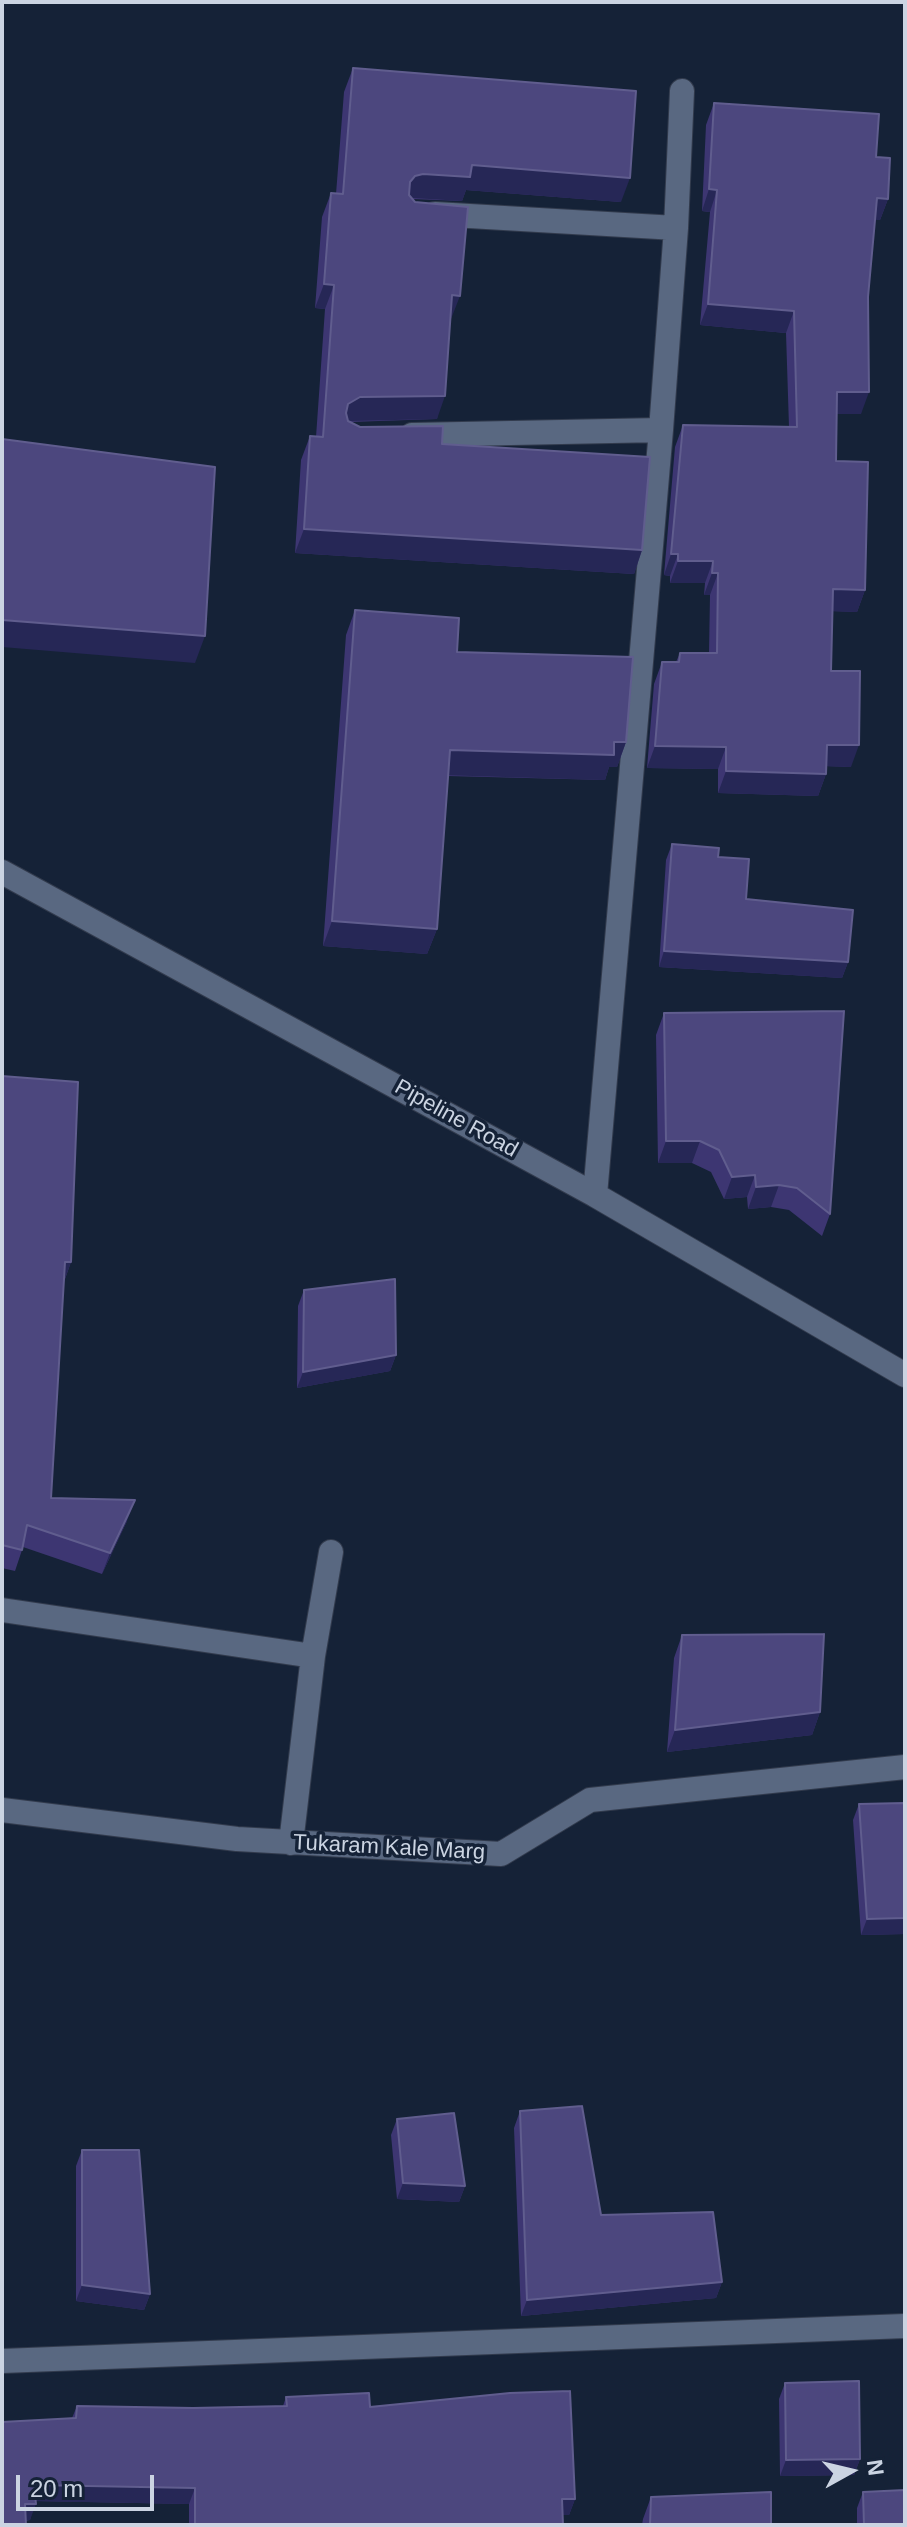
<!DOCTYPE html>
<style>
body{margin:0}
#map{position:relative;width:907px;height:2527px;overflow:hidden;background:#152237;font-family:Helvetica,sans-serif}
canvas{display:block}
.frame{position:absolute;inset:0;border:4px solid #cbd4e2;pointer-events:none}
.north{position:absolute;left:811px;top:2431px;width:80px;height:80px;-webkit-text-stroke:6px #152237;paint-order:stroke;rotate:82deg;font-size:22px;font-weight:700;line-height:32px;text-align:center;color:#cbd4e2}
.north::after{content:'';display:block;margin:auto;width:28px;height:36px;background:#cbd4e2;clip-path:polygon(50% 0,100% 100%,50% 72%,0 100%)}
.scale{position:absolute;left:16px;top:2475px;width:138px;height:36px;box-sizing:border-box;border:4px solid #cbd4e2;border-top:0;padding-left:10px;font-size:24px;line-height:28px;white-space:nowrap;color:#cbd4e2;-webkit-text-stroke:6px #152237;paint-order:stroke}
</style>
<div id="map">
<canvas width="907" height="2527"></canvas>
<div class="frame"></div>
<div class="north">N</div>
<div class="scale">20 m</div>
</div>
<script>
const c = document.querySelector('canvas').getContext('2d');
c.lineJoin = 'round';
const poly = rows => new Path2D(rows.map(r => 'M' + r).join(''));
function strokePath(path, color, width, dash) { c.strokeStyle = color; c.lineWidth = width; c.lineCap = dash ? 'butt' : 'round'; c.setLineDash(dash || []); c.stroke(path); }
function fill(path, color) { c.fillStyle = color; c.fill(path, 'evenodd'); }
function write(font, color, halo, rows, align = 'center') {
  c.font = font + ' Helvetica,sans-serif'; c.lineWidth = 7; c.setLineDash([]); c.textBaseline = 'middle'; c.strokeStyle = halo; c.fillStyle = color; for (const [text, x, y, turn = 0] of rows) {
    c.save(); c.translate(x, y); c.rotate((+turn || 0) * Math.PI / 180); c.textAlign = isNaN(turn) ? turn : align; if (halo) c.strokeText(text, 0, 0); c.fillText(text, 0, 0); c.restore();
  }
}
const minor = poly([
 [435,214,676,228],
 [412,435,661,430],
 [2,872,595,1195,905,1375],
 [595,1195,661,430,676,228,682,91],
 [2,1610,313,1656,291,1843],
 [313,1656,331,1552],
 [2,1810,237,1839,501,1854,590,1800,905,1767],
 [2,2361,905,2326]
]);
strokePath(minor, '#323b4d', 26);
strokePath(minor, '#596881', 24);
fill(poly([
 [353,68,621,202,466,190,462,201,412,199,451,319,437,419,350,422,360,427,442,444,642,550,634,574,295,553,301,460,310,436,316,437,325,309,315,308,322,217,331,193,336,194,344,92],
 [714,103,876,157,888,199,880,220,875,220,868,297,861,414,837,414,836,461,865,590,857,612,832,611,831,671,851,767,826,766,826,774,818,796,718,793,718,769,647,768,654,684,662,662,676,662,680,653,709,653,710,595,704,595,705,583,670,583,670,576,664,575,675,447,683,425,789,427,786,333,700,325,710,212,702,211,706,125],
 [355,610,457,652,626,742,617,767,609,767,605,780,448,776,437,929,427,954,323,946,346,635],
 [672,844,718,857,746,899,848,962,842,978,659,967,666,860],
 [664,1013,830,1214,822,1236,789,1210,771,1207,748,1209,747,1197,724,1199,711,1172,692,1163,658,1163,656,1035],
 [2,1076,71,1262,64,1282,51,1498,127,1521,102,1574,23,1547,15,1571,2,1568],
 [304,1290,396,1355,390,1371,297,1388,298,1306],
 [682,1635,820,1712,812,1735,667,1752,674,1658],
 [905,1803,905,1934,861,1935,853,1820,859,1804],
 [520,2111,601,2215,722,2282,716,2298,521,2316,514,2128],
 [397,2119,465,2186,459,2202,397,2199,391,2135],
 [82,2150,150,2294,144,2310,76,2301,76,2166],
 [785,2383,860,2459,854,2475,780,2476,779,2399],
 [286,2397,370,2407,575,2499,569,2515,562,2515,563,2525,189,2525,189,2504,35,2501,30,2520,2,2525,72,2418,77,2406,193,2408,283,2406],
 [863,2492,905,2525,857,2525,857,2508],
 [651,2497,771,2525,642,2525,643,2519]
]), '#3d3672');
fill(poly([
 [472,165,630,178,621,202,466,190,462,201,414,198,407,200,410,182,415,176],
 [709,189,717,190,710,212,702,211],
 [877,198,888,199,880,220,869,220],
 [324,284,334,285,325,309,315,308],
 [452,295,460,296,451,319,443,319],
 [708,304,794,311,786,333,700,325],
 [837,392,869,392,861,414,829,414],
 [445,396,437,419,351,421,339,428,348,404,360,397],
 [304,529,642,550,634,574,295,553],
 [671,554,678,554,670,576,664,575],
 [678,561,713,561,705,583,670,583],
 [712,573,718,573,710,595,704,595],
 [833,589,865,590,857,612,825,611],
 [2,620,205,636,195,663,2,647],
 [614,742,626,742,617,767,609,767,605,780,440,775,450,750],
 [827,745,859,745,851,767,819,766],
 [655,746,726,747,718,769,647,768],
 [726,771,826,774,818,796,718,793],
 [332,921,437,929,427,954,323,946],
 [664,951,848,962,842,978,659,967],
 [666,1141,700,1141,692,1163,658,1163],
 [755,1175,747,1197,724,1199,732,1177],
 [779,1185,771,1207,748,1209,756,1187],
 [65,1262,71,1262,63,1284],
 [396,1355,390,1371,297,1388,303,1372],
 [135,1500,127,1521,102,1574,110,1553],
 [820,1712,812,1735,667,1752,675,1730],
 [905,1918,905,1934,861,1935,867,1919],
 [403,2183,465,2186,459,2202,397,2199],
 [722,2282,716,2298,521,2316,527,2300],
 [82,2285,150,2294,144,2310,76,2301],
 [860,2459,854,2475,780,2476,786,2460],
 [34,2485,195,2488,189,2504,28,2501],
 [562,2499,575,2499,569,2515,556,2515],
 [25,2504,36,2504,30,2520,20,2520]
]), '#262756');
const building = poly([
 [353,68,636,91,630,178,472,165,470,177,423,174,415,176,410,182,409,195,415,202,468,207,460,296,452,295,445,396,360,397,348,404,346,413,348,421,360,427,443,426,442,444,650,457,642,550,304,529,310,436,323,437,334,285,324,284,331,193,343,194,353,68],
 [714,103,879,114,876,157,890,158,888,199,877,198,868,297,869,392,837,392,836,461,868,462,865,590,833,589,831,671,860,671,859,745,827,745,826,774,726,771,726,747,655,746,662,662,679,662,680,653,717,653,718,573,712,573,713,561,678,561,678,554,671,554,683,425,797,427,794,311,708,304,717,190,709,189,714,103],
 [2,439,215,467,205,636,2,620,2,439],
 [355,610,459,618,457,652,633,657,626,742,614,742,614,755,450,750,437,929,332,921,355,610],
 [672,844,719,848,718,857,749,859,746,899,853,910,848,962,664,951,672,844],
 [844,1011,830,1214,797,1188,779,1185,756,1187,755,1175,732,1177,719,1150,700,1141,666,1141,664,1013,844,1011],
 [2,1076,78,1082,71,1262,65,1262,51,1498,135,1500,110,1553,27,1525,22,1550,2,1545,2,1076],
 [395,1279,396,1355,303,1372,304,1290,395,1279],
 [824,1634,820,1712,675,1730,682,1635,824,1634],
 [905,1803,905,1918,867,1919,859,1804,905,1803],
 [582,2106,601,2215,713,2212,722,2282,527,2300,520,2111,582,2106],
 [454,2113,465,2186,403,2183,397,2119,454,2113],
 [82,2150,139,2150,150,2294,82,2285,82,2150],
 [859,2381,860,2459,786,2460,785,2383,859,2381],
 [570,2391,575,2499,562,2499,563,2525,195,2525,195,2488,34,2485,36,2504,25,2504,26,2525,2,2525,2,2422,76,2418,77,2406,193,2408,287,2406,286,2397,369,2393,370,2407,510,2393,570,2391],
 [905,2490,905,2525,864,2525,863,2492,905,2490],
 [771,2492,771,2525,650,2525,651,2497,771,2492]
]);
fill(building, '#4c477e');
strokePath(building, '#605d8e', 2);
write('22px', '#cbd4e2', '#152237', [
 ["Pipeline Road",456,1119,29],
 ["Tukaram Kale Marg",389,1848,3]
]);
</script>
